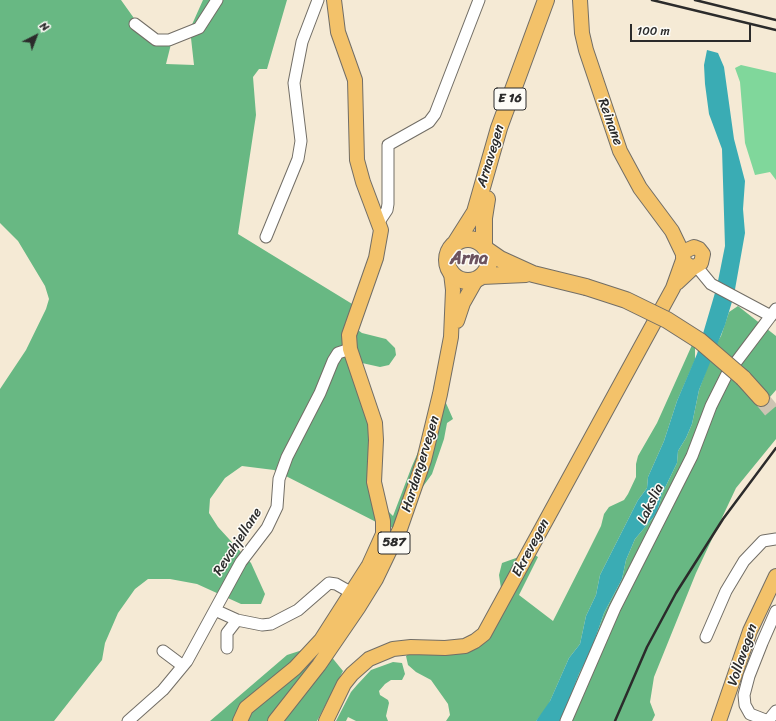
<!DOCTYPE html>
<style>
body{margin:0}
#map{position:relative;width:776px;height:721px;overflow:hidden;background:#f5ead5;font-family:Sriracha,sans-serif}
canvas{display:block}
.north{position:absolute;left:16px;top:16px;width:40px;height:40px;-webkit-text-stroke:3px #fdfcf7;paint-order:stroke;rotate:42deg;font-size:11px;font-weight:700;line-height:16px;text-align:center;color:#2b2b2b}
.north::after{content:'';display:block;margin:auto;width:14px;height:18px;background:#2b2b2b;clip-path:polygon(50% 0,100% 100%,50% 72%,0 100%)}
.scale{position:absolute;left:630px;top:24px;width:121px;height:18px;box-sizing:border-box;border:2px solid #2b2b2b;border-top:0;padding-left:5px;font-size:12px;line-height:14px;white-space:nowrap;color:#2b2b2b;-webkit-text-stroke:3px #fdfcf7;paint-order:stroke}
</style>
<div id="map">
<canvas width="776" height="721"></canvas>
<div class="north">N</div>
<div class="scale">100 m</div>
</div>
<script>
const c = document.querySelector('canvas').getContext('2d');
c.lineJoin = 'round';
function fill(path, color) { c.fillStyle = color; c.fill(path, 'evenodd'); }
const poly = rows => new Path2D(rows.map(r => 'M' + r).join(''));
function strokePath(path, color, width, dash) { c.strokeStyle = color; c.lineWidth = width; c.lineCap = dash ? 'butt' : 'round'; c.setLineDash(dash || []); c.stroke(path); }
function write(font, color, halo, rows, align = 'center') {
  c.font = font + ' Sriracha,sans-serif'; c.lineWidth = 3; c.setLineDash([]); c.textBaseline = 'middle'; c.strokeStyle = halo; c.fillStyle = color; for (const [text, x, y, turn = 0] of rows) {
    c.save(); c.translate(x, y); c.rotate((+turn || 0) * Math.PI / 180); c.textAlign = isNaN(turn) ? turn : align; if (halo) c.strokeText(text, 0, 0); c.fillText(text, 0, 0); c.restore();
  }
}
fill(poly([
 [741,65,776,73,776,180,770,172,755,175,745,143,740,82,735,68]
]), '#80d79b');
fill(poly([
 [0,0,121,0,141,28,171,44,166,64,194,65,190,29,203,0,287,0,267,69,259,69,253,77,256,115,238,234,362,310,355,328,362,333,386,339,395,348,396,355,389,365,380,367,362,363,379,483,386,509,393,516,412,466,427,432,434,385,442,394,453,419,447,423,444,439,432,474,414,499,401,529,384,526,274,470,242,466,225,478,210,499,209,513,218,527,251,563,265,594,261,604,241,604,197,584,170,579,148,579,135,589,118,613,105,643,102,660,54,721,0,721,0,389,26,350,46,309,49,299,45,286,18,241,0,223],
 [738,306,776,336,776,390,770,397,776,407,776,439,736,488,696,573,654,677,650,702,655,715,652,721,560,721,579,674,591,651,604,613,622,579,626,560,635,539,657,513,662,494,677,463,678,451,686,438,692,424,699,390,715,346,721,336,729,312],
 [692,345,695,347,695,360,677,401,664,441,648,477,647,488,638,500,600,575,596,595,586,616,580,644,569,658,547,708,536,721,446,721,450,715,448,704,431,680,416,672,408,665,406,656,412,651,472,650,502,595,499,575,502,563,516,558,533,554,538,557,519,595,553,621,587,554,601,526,604,514,609,507,624,500,628,494,636,477,636,464,638,456,657,423],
 [321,644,343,671,317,721,210,721,287,655],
 [393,662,402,663,405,674,402,680,391,680,385,684,379,691,380,695,388,700,389,703,386,716,388,721,356,721,348,717,346,721,336,721,351,692,357,685,371,670]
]), '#68b883');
fill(poly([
 [707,50,718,53,724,67,734,139,745,181,743,209,745,233,734,295,725,325,699,390,692,424,686,438,678,451,677,463,662,494,657,513,635,539,626,560,622,579,604,613,591,651,579,674,565,711,560,721,536,721,550,701,569,658,580,644,586,616,596,595,600,575,638,500,647,488,648,477,664,441,677,401,697,354,717,286,725,246,722,149,709,114,705,84,704,65]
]), '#3aacb4');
strokePath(poly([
 [761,398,776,416]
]), '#cdc4b3', 16, [16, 8]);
const minor = poly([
 [135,24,156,40,169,40,199,28,217,0],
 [379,222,387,210,388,204,388,145,429,122,435,114,479,0],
 [266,237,298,159,301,141,294,83,302,42,318,0],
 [697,267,711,284,771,316],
 [215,610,237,620,262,625,271,624,298,610,329,583,336,584,352,593],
 [706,637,726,591,744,561,763,541,776,539],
 [227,648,227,633,237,620],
 [163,651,183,666],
 [128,721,163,690,187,661,241,562,267,528,277,507,279,479,287,457,320,393,333,361,338,353,350,349],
 [566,721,615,608,692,456,711,406,727,374,776,309],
 [768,721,750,714,745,705,744,695,749,676,762,643,776,611],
 [768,721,776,711]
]);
const major = poly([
 [580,0,582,33,586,50,620,151,640,188,672,231,683,254],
 [677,283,693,268,701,263,703,254,699,249,694,247,685,251,683,257,685,263,693,268],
 [457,321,463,303,476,280],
 [240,721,246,708,295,668,321,640,369,565,383,534,383,521,374,482,376,440,375,423,350,349,349,335,376,258,381,230,363,182,357,160,355,80,338,32,334,0],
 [275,721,319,665,358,608,376,579,400,529,424,460,440,394,451,337,453,290,451,273],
 [326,721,344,684,352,674,369,659,393,649,411,647,445,648,465,646,475,641,484,634,673,288,683,260],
 [719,721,750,631,776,576]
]);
const highway = poly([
 '447 260a21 21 0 1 1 42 0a21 21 0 1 1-42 0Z',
 [456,242,475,212,499,128,546,0],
 [484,246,484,218,487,199],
 [487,250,500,259,533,274,586,287],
 [482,276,526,274],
 [743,378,761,398]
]);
strokePath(minor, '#726e66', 13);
strokePath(major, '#726e66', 16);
strokePath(highway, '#726e66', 18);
strokePath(minor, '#fff', 11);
strokePath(major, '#f3c26a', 14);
strokePath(highway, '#f3c26a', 16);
strokePath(poly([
 [652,0,776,30],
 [695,0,776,20],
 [615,721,647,647,676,593,723,519,776,448]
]), '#2b2b2b', 2.5);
const highwayBridge = poly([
 [586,287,626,300,667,320,700,341,743,378]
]);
strokePath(highwayBridge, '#726e66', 18, []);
strokePath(highwayBridge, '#f3c26a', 16);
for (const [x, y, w] of [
 [510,99,32],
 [394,543,32]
]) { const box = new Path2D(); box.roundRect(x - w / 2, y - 11, w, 22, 3); c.fillStyle = '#fdfcf7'; c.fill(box); strokePath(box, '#2b2b2b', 1); }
write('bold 13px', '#2b2b2b', null, [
 ["E 16",510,99],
 ["587",394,543]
]);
write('14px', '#2b2b2b', '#fdfcf7', [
 ["Reinane",610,122,70],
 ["Arnavegen",491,156,-73],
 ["Hardangervegen",421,464,-73],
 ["Lakslia",651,504,-64],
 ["Revahjellane",238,542,-57],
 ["Ekrevegen",531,548,-62],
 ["Vollavegen",743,655,-71]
]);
write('bold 18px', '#6c535f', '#fdfcf7', [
 ["Arna",469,259]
]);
</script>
